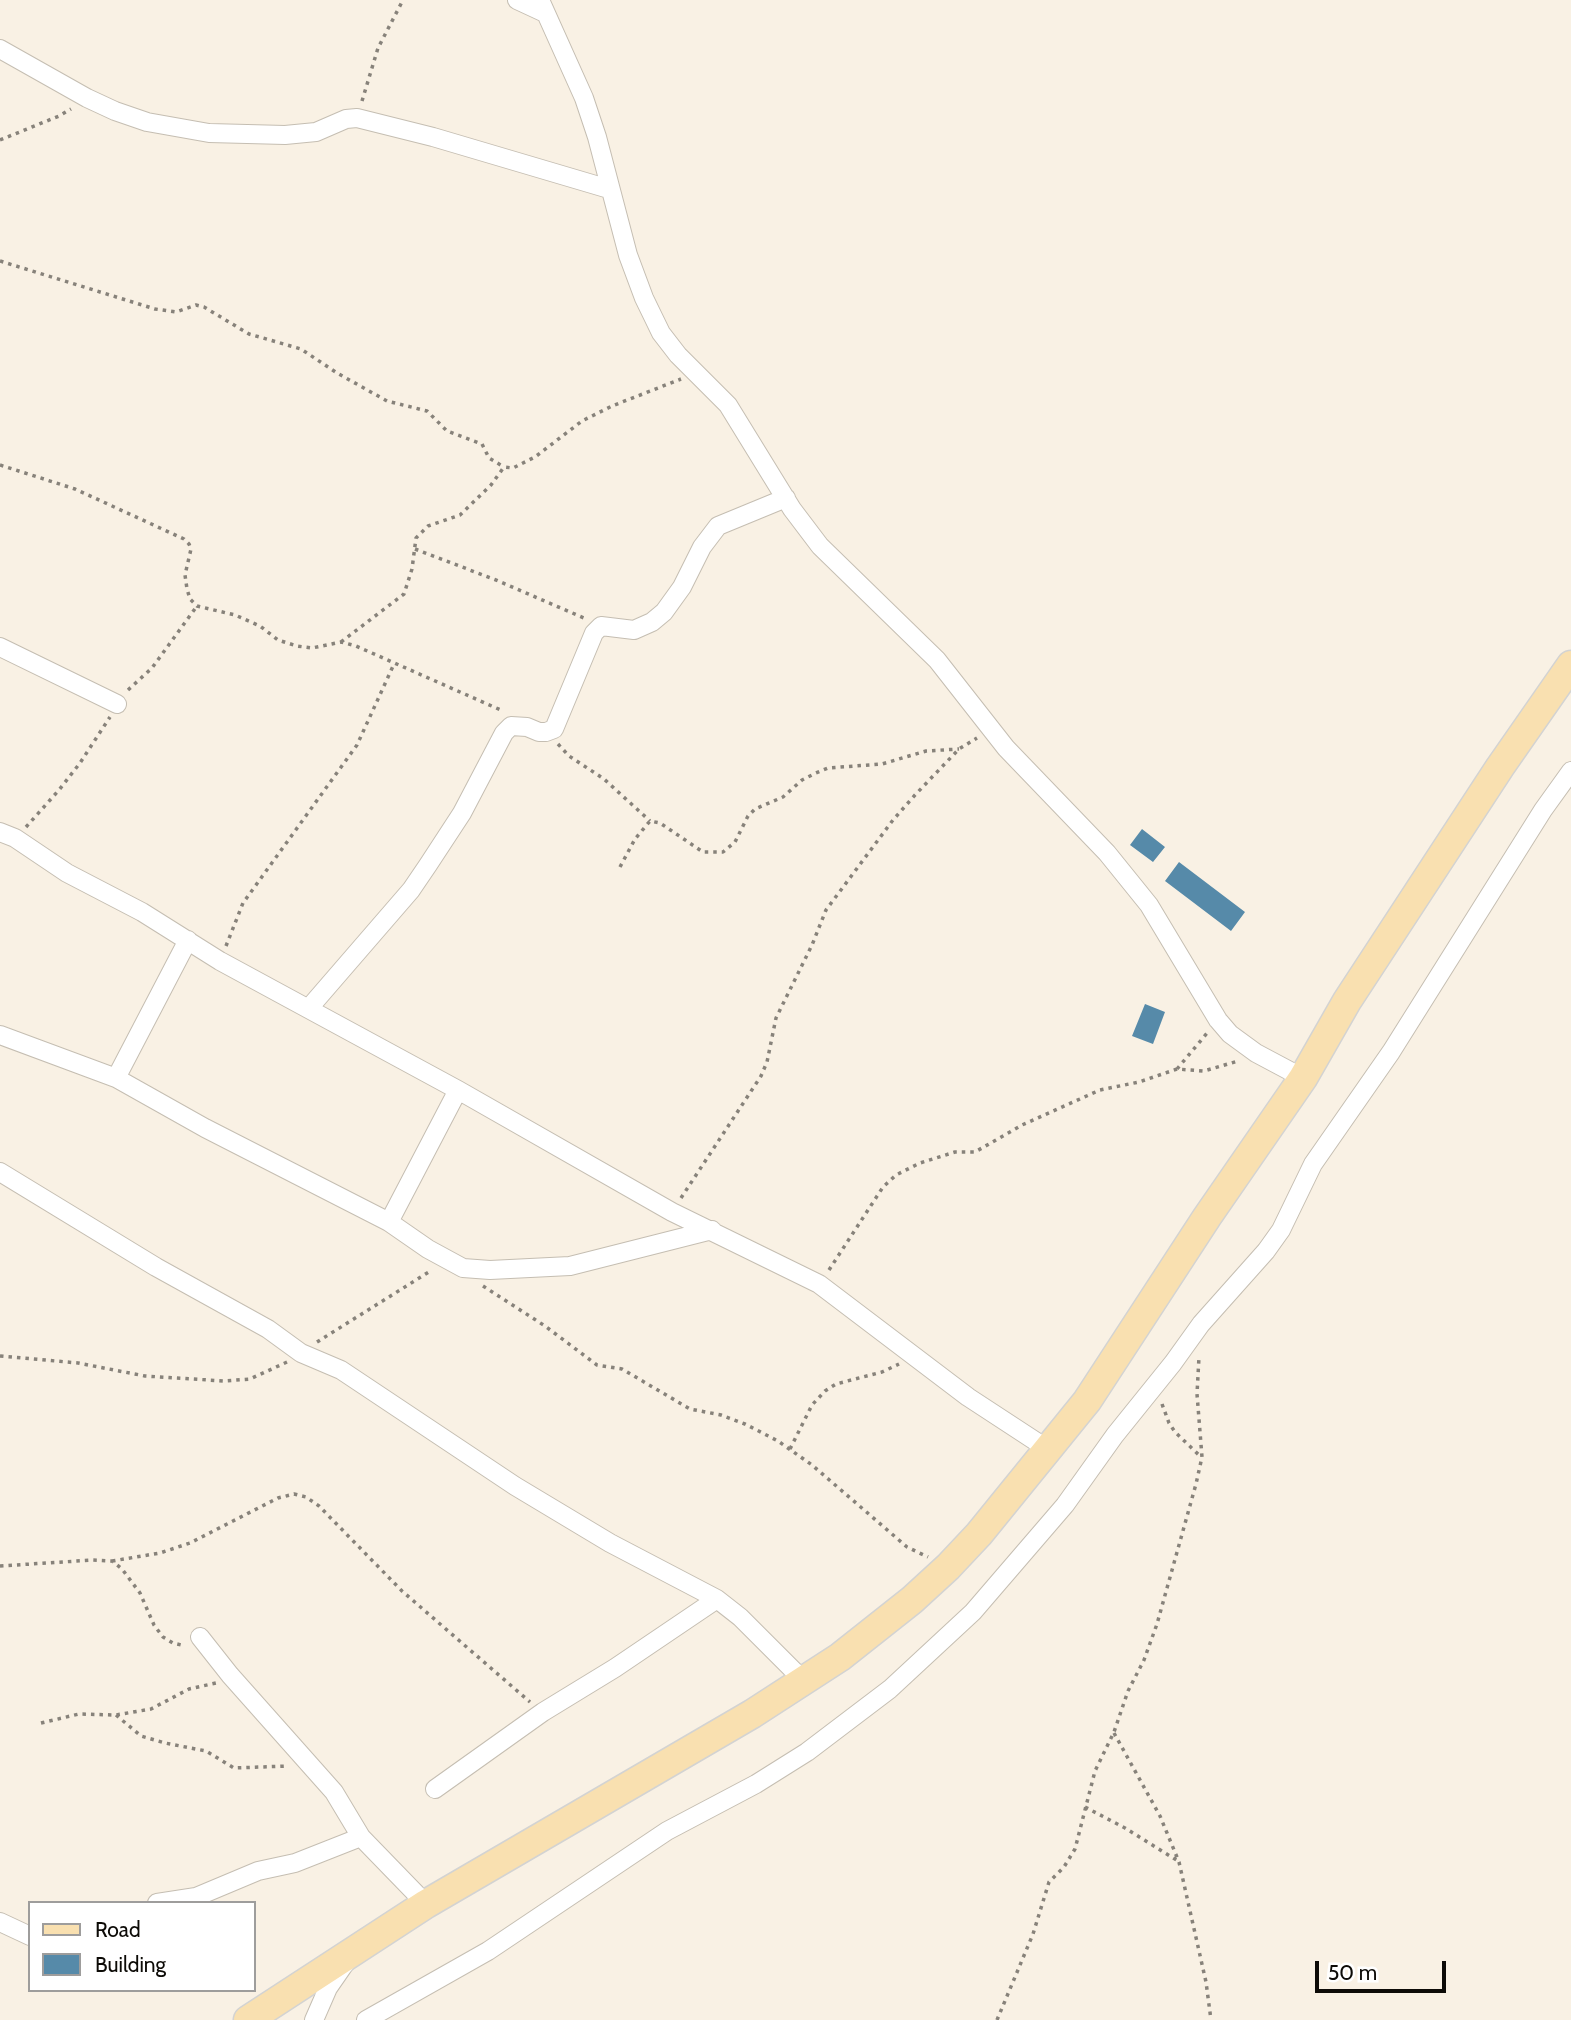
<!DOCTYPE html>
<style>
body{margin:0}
#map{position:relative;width:1571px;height:2020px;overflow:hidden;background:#f9f1e4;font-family:Cabin,sans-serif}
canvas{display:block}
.legend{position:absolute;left:28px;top:1901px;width:228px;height:91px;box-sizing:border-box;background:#fff;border:2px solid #9e9d9c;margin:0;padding:9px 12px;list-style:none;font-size:21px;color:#0d0b07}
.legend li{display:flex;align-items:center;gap:14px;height:35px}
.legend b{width:35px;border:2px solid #9e9d9c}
.scale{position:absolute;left:1315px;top:1961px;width:131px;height:32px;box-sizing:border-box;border:4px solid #0d0b07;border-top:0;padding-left:9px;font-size:21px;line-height:24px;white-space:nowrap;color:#0d0b07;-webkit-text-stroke:5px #fff;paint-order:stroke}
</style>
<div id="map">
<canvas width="1571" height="2020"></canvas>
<ul class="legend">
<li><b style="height:9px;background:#f9e0b0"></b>Road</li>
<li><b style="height:19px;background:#568aa9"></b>Building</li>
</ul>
<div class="scale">50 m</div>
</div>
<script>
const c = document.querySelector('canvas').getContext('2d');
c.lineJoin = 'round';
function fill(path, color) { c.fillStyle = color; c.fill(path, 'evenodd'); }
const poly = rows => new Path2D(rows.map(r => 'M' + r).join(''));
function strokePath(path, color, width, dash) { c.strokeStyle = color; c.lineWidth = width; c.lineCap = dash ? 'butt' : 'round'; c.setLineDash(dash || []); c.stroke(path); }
fill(poly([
 [1142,829,1165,847,1153,862,1130,845],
 [1179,862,1245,912,1231,931,1165,881],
 [1145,1004,1165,1012,1153,1044,1132,1036]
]), '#568aa9');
const street = poly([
 [517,0,545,13],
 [540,0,584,98,597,137,628,255,644,298,661,333,678,355,728,405,792,509,820,546,937,660,1006,748,1107,853,1149,905,1218,1020,1230,1034,1256,1053,1303,1078],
 [0,49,87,98,115,111,147,122,209,133,285,135,316,132,346,119,357,118,433,137,609,189],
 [0,647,117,704],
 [0,832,15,838,67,873,142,912,220,961,458,1090,672,1212,819,1284,968,1397,1049,1450],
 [309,1008,411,890,428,865,462,813,504,733,511,726,527,727,539,732,546,732,554,729,594,633,601,626,634,630,652,622,664,612,682,587,702,547,718,526,786,498],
 [0,1035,116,1078,205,1128,389,1222,428,1249,463,1268,490,1270,570,1266,712,1230],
 [116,1078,188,940],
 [0,1172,156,1267,268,1329,301,1353,341,1370,515,1486,610,1543,717,1599,740,1617,803,1680],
 [389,1222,458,1090],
 [200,1637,230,1675,334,1792,361,1837,426,1904],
 [435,1789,543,1712,615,1668,717,1599],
 [157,1903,196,1897,258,1871,295,1863,361,1837],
 [0,1922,30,1936],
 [314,2020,328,1988,346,1962],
 [366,2020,488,1951,667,1831,756,1784,807,1752,890,1689,973,1612,1065,1505,1115,1435,1173,1363,1201,1324,1266,1251,1281,1230,1313,1164,1391,1052,1543,810,1571,771]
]);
const primary = poly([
 [248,2020,426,1904,752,1714,840,1657,912,1600,948,1567,979,1534,1087,1401,1207,1217,1303,1078,1347,1001,1500,767,1571,665]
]);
strokePath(street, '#c5beb2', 20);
strokePath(primary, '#d3d3d2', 31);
strokePath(poly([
 [362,101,378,48,403,0],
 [0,140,59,116,71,109],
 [0,261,155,309,176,312,196,305,204,307,249,334,301,349,337,373,387,401,427,411,447,431,482,444,489,458,504,467],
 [0,465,75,489,184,539,189,544,191,549,185,575,187,589,190,599,197,606,235,615,260,626,278,640,297,646,312,648,341,642,356,646,503,711],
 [415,549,496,580,584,618],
 [341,642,404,594,412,569,416,538,428,526,460,515,491,485,504,467,513,468,535,457,582,421,612,406,681,379],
 [128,690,152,668,197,606],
 [558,744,569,756,604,779,650,821],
 [26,827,59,790,80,763,110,717],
 [620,867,635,839,650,821,660,823,703,852,723,852,735,842,748,816,755,809,783,797,802,780,816,773,828,768,882,764,926,751,959,749],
 [226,946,243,903,357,745,394,664],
 [1177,1069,1208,1032],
 [681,1198,761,1076,767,1062,776,1018,812,945,826,910,893,820,915,795,959,749,977,738],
 [829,1270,883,1187,896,1175,920,1163,955,1152,975,1152,1022,1125,1100,1090,1139,1082,1177,1069,1204,1071,1238,1061],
 [483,1286,545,1326,597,1365,622,1369,690,1409,721,1415,745,1424,778,1441,812,1465,907,1547,928,1557],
 [317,1342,432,1270],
 [0,1356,78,1363,145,1376,224,1381,250,1379,287,1362],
 [1162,1404,1169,1423,1175,1432,1200,1456],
 [790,1449,812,1405,825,1391,836,1384,882,1372,899,1364],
 [112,1561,160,1553,190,1543,278,1498,294,1494,306,1497,319,1506,402,1591,530,1702],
 [0,1566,93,1560,112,1561,122,1569,140,1593,154,1625,163,1637,173,1643,185,1646],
 [116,1715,141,1736,165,1743,206,1751,234,1768,288,1766],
 [41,1723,79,1714,116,1715,151,1709,189,1689,216,1683],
 [1114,1733,1160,1816,1179,1862,1206,1982,1211,2020],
 [1085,1807,1125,1828,1178,1861],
 [997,2020,1033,1934,1049,1882,1064,1867,1075,1849,1095,1771,1114,1732,1128,1691,1144,1660,1157,1624,1196,1484,1202,1457,1197,1394,1199,1357]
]), '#87827a', 3.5, [3.5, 5]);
strokePath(street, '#fff', 18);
strokePath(primary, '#f9e0b0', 28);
</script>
